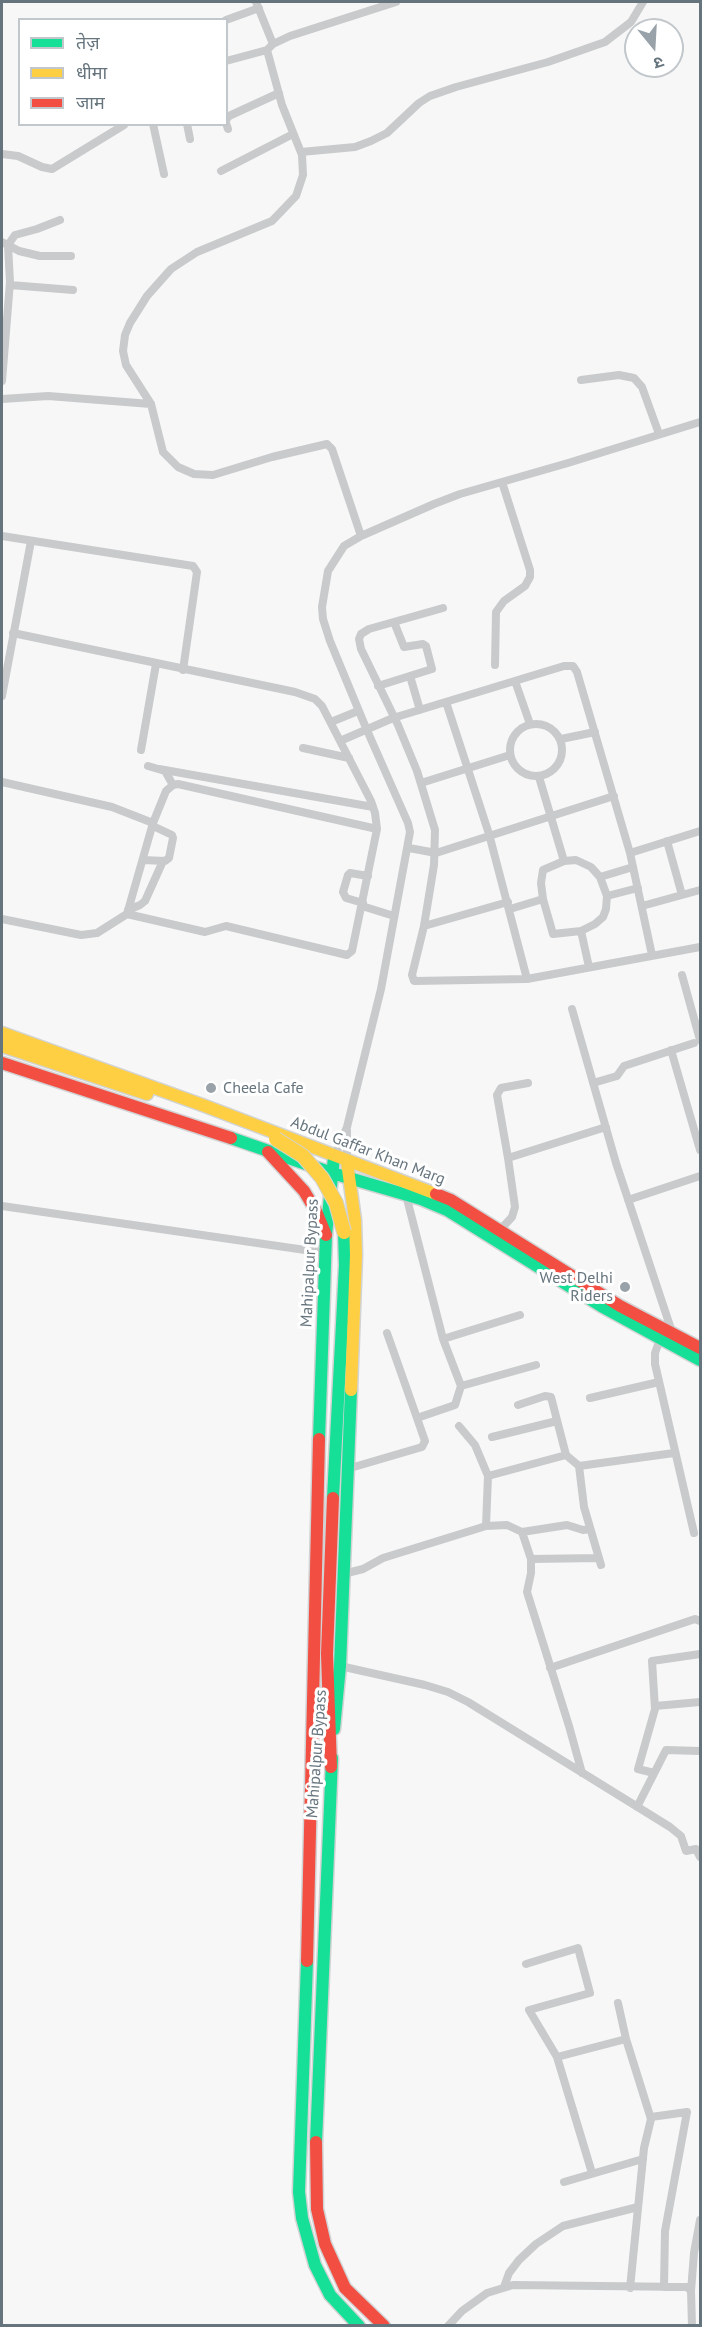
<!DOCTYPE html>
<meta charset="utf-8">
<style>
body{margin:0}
#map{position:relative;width:702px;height:2327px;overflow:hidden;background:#f7f7f7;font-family:"PT Sans","Noto Sans Devanagari",sans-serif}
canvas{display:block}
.frame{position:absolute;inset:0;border:3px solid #66747d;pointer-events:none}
.legend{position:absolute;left:18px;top:18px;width:210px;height:108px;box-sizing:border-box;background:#fff;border:2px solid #c2c7cb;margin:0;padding:8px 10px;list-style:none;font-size:18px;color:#66747d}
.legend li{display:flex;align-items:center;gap:12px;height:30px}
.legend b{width:30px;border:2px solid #c2c7cb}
.north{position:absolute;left:624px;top:18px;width:60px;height:60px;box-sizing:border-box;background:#fff;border:2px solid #c2c7cb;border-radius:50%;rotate:162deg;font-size:16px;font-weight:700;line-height:24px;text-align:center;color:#66747d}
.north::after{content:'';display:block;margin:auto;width:21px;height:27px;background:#99a2a8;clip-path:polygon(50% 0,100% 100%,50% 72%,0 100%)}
</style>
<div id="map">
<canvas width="702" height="2327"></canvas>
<div class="frame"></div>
<ul class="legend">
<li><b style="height:8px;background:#16e098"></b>तेज़</li>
<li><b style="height:8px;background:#ffcf43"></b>धीमा</li>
<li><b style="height:8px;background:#f24e42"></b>जाम</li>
</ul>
<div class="north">उ</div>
</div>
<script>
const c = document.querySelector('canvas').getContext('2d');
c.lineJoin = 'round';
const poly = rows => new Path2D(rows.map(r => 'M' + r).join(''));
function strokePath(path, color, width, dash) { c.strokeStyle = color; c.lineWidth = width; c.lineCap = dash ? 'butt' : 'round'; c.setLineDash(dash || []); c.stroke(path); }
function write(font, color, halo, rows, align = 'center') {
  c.font = font + ' "PT Sans",sans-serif'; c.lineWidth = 6; c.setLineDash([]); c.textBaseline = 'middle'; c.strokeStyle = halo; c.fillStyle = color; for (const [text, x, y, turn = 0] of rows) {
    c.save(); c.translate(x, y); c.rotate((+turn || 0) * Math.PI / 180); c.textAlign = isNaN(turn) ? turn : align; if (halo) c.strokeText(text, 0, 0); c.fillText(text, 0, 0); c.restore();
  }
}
const fast = poly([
 [231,1138,332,1173,421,1199,447,1210,601,1306,700,1360],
 [319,1439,326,1235,334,1157],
 [333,1498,345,1265,344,1232],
 [334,1729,340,1666,351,1390],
 [307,1961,299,2192,302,2218,315,2265,330,2295,359,2326],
 [316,2142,332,1758]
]);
const slow = poly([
 [2,1033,205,1106,436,1194],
 [2,1046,147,1094],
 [347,1162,355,1220,356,1255,351,1390]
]);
const jam = poly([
 [2,1063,231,1138],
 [268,1152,304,1191,316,1211,326,1235],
 [436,1194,451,1200,620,1306,700,1348],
 [331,1767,327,1654,333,1498],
 [307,1961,319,1439],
 [316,2142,317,2209,325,2244,345,2288,384,2326]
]);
strokePath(fast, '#d2d3d4', 15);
strokePath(slow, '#d2d3d4', 15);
strokePath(jam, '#d2d3d4', 15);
strokePath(poly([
 [256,2,273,44],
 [226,20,259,8],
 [267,50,282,105,302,155,303,175,296,196,272,221,197,252,171,269,147,296,130,323,125,335,123,351,126,365,151,404,163,452,178,467,194,474,213,475,272,457,327,444,332,449,361,536],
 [226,61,267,50,273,44,290,36,396,2],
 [226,120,229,116,279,93],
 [226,123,228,129],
 [153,124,164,174],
 [187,124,190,139],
 [301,152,355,147,371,141,387,133,419,103,430,96,456,87,548,62,605,42,631,22,643,2],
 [2,154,18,156,42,167,52,169,124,125],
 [221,171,293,134],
 [2,242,19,251,40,256,71,256],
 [10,285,73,290],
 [581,380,619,375,634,378,642,387,659,434],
 [2,381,10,282,8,245,15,235,37,229,60,220],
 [2,399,48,396,151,404],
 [2,536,193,566,197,572,183,670],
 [443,608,369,629,361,634,359,639,361,649,398,725,417,771,435,830,434,865,424,926,412,975,414,981,527,979,700,947],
 [495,665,496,612,504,601,525,586,530,577,530,570,502,482],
 [410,676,420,710],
 [515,681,530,724],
 [378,686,432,669,426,646,423,644,404,647,394,622],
 [2,696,31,541],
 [446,702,489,834,527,979],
 [331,722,358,711],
 '510 750a26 26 0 1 1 52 0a26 26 0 1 1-52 0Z',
 [561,739,595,732],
 [340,741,393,718,564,666,573,666,577,672,630,853,700,831],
 [303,748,349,758],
 [141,750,156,664],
 [148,766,165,771,173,785],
 [159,769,373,807],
 [539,777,564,861],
 [2,782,112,807,153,823],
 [421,783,510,755],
 [667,841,682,895],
 [409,848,436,853,614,796],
 [630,853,652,955],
 [143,860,165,861,169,858,173,838,172,835,153,826],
 [600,877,633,867],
 [543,899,541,883,543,870,564,861,576,860,591,867,600,877,607,896,638,888],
 [363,903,346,898,343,892,348,875,350,873,368,876],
 [362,906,394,916],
 [642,906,700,890],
 [510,909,543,899,553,934,581,931],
 [128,910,140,905,145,901,163,861],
 [127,914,153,823,166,791,173,785,178,784,377,829],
 [2,919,81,935,97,933,127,914,205,932,226,926,347,955,352,951,377,829,375,813,371,801,322,706,315,699,295,692,13,633],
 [424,926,508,902],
 [589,967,581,931,595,924,603,917,606,909,607,896],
 [682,975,700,1040],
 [572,1009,616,1163,673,1335],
 [671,1050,700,1150],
 [593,1083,617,1076,624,1066,694,1043],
 [347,1130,347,1162],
 [334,1157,347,1127,381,989,410,832,408,823,366,728,330,641,323,619,322,607,328,571,344,546,361,536,434,504,460,494,568,463,700,422],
 [508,1158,497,1095,501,1088,528,1083],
 [406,1195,443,1339,461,1386,536,1365],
 [628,1200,700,1176],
 [2,1206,326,1253],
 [500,1230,512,1217,515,1207,508,1158,606,1127],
 [387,1333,417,1418],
 [443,1339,520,1315],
 [660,1339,655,1353,655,1364,694,1533],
 [590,1398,659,1382],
 [459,1426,475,1445,488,1476,486,1526],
 [492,1437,557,1421],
 [566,1455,579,1466,584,1507,601,1565],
 [579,1466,674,1453],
 [347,1469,422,1447,425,1441,417,1418,455,1405,461,1386],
 [488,1476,566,1455,551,1397,545,1396,518,1405],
 [522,1532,567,1525,583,1530,590,1529],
 [531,1559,599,1558],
 [343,1574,363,1569,383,1558,486,1526,507,1525,522,1532,531,1559,531,1573,527,1592,569,1726,582,1773],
 [340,1666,425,1685,448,1692,468,1702,670,1827,681,1836,686,1851,696,1849,700,1857],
 [550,1668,695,1619,700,1621],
 [655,1706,700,1702],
 [654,1773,638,1769,655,1709,652,1661,700,1654],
 [637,1807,666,1750,700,1751],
 [526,1964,578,1948,590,1993,529,2010,557,2057,592,2173],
 [618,2003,626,2039,651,2119,644,2148,630,2288],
 [557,2057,626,2039],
 [651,2117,687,2112,665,2231,664,2287],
 [564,2182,643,2159],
 [504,2287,509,2273,519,2260,536,2244,563,2226,638,2207],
 [691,2291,694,2253,700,2220],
 [448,2326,462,2311,487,2293,513,2285,687,2287,691,2291,692,2326]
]), '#c8cacb', 8);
strokePath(fast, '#16e098', 12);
strokePath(slow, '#ffcf43', 12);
strokePath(jam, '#f24e42', 12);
const slowBridge = poly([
 [276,1139,303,1156,322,1178,336,1203,344,1232]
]);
strokePath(slowBridge, '#d2d3d4', 16, []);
strokePath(slowBridge, '#ffcf43', 14);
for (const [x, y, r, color] of [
 [211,1088,6,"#99a2a8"],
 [625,1287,6,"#99a2a8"]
]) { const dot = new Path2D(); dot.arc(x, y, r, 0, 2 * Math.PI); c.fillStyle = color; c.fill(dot); strokePath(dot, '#fff', 2); }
write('16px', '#66747d', '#fff', [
 ["Cheela Cafe",223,1088],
 ["West Delhi",613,1278,"right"],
 ["Riders",613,1296,"right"]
], 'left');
write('16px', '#66747d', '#fff', [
 ["Abdul Gaffar Khan Marg",368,1151,21],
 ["Mahipalpur Bypass",310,1263,-87],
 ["Mahipalpur Bypass",317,1754,-86]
]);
</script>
